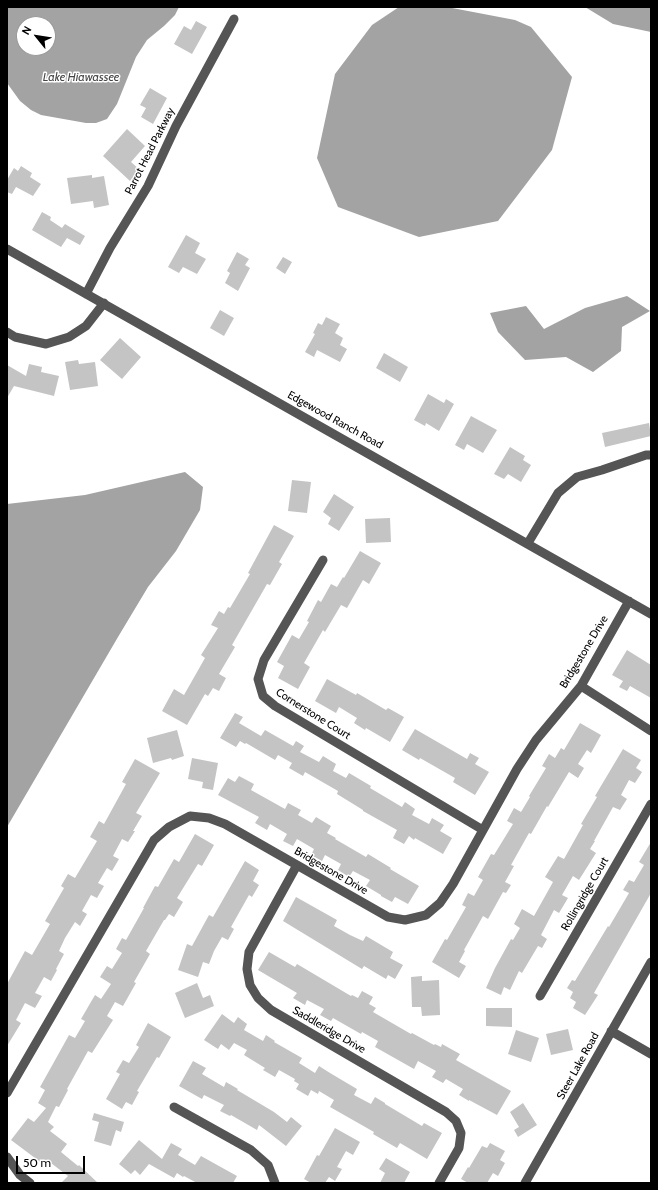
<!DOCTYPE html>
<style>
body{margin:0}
#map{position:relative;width:658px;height:1190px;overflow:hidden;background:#fff;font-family:Cabin,sans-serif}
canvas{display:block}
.frame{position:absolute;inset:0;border:8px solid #000;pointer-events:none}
.north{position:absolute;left:16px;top:16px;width:40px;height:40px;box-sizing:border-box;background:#fff;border:1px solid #999;border-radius:50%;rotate:300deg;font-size:11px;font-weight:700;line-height:16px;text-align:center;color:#000}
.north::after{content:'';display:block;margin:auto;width:14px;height:18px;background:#000;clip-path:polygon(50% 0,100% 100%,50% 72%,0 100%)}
.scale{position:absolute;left:16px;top:1156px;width:69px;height:18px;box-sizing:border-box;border:2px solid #000;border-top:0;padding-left:5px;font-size:12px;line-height:14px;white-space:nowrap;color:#000;-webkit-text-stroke:3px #fff;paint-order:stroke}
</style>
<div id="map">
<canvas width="658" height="1190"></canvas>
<div class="frame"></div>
<div class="north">N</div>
<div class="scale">50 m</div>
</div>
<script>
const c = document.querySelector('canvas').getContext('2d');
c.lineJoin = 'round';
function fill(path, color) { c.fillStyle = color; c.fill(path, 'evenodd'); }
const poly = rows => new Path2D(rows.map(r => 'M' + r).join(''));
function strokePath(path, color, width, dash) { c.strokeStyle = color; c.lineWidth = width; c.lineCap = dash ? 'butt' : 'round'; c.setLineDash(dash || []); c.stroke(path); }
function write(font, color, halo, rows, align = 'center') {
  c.font = font + ' Cabin,sans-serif'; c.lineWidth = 3; c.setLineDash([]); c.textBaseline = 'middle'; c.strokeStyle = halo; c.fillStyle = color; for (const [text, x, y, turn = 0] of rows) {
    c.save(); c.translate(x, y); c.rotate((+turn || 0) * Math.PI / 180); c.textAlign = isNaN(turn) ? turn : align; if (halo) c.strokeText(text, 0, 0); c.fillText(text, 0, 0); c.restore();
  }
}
fill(poly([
 [7,7,179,7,175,15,164,26,147,40,136,57,117,104,107,119,96,123,86,123,41,115,31,110,20,101,7,83],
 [24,24,48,24,48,48,24,48],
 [399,7,447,7,515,20,531,27,572,77,552,150,498,221,419,237,338,207,317,158,335,74,372,25],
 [585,7,651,7,651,32,613,24],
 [627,296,650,311,622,327,621,351,593,372,566,357,525,360,498,332,490,313,526,306,544,329,585,308],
 [185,472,203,487,200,510,176,551,148,587,118,637,7,827,7,504,85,495]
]), '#a3a3a3');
fill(poly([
 [196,21,207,27,192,54,174,44,184,26,191,30],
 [150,88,167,98,153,124,141,117,146,108,140,105],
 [127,129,145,146,131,162,140,170,130,181,103,156],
 [21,166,32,173,30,177,41,184,33,196,16,187,12,194,7,192,7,180,14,168,18,171],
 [92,175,92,178,104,176,109,205,94,208,93,201,71,204,67,178],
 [42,212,51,217,50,220,62,228,65,224,85,236,80,245,67,238,61,247,32,230],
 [186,235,200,243,195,253,206,259,197,274,183,267,179,273,168,267],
 [237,252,249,259,245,265,250,268,238,291,225,283,230,273,227,271],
 [283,257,292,262,285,274,276,268],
 [220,310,234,318,224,336,210,328],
 [326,317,340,324,335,333,343,338,340,345,347,349,340,362,317,350,314,357,305,352,315,334,313,333,318,323,322,325],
 [120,338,141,357,122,379,100,360],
 [384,353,408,367,400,382,376,368],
 [78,360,79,364,95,362,98,386,70,390,65,362],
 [29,364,42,367,41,372,59,376,54,396,14,386,7,398,7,365,26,376],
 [428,394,444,403,446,399,454,404,439,431,426,423,425,426,414,420],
 [471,416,497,430,483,453,467,444,464,450,455,445],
 [649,423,651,436,605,447,602,433],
 [510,447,525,456,523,460,531,465,521,482,508,474,504,479,494,474],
 [292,480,311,482,307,513,288,511],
 [334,494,354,507,339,531,328,524,331,518,323,512],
 [390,518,391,542,366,543,365,519],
 [274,525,294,536,279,562,282,564,270,585,267,584,232,645,235,647,219,674,226,678,219,691,213,688,208,696,205,694,187,725,162,711,174,689,184,695,205,658,201,655,218,628,211,625,219,611,224,614,228,607,230,608,250,574,248,573],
 [360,551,381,563,369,584,363,580,347,608,341,605,325,632,323,630,304,663,310,667,298,689,278,678,284,666,277,662,292,635,299,639,309,622,307,621,318,600,321,602,331,584,337,587,343,577,344,578],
 [627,650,651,665,651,698,630,686,627,691,619,687,623,681,612,675],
 [327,679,356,695,357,693,386,710,388,708,404,717,390,742,366,728,365,730,354,723,357,718,339,707,336,713,315,701],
 [235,713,243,717,239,723,261,736,265,730,293,746,296,741,304,746,300,752,319,762,323,756,336,764,333,771,346,778,349,773,371,786,370,788,402,807,405,802,415,809,412,815,429,824,432,818,444,825,440,831,452,838,443,854,415,838,414,840,409,836,404,844,393,838,397,830,363,811,363,810,337,794,338,791,305,772,303,776,289,768,292,763,278,755,275,760,246,743,245,744,240,741,236,747,220,738],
 [580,723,601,735,591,753,587,750,578,764,584,768,578,778,569,772,548,807,547,806,531,834,529,833,511,865,514,866,505,882,511,885,506,893,503,892,488,919,483,916,464,950,465,951,459,962,466,966,459,978,432,962,445,939,447,940,466,907,462,905,468,893,474,896,483,880,478,877,491,854,494,855,513,824,507,821,514,808,521,812,530,797,529,796,546,768,542,766,549,754,555,758,561,748,564,750],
 [415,729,467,759,470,753,479,758,475,764,489,772,475,795,453,782,455,778,420,758,419,760,402,750],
 [177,730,184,756,172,760,171,758,153,763,147,738],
 [623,749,641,760,636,768,642,772,635,783,629,780,621,795,627,799,620,810,613,807,594,841,595,841,590,849,596,853,579,880,573,876,562,895,568,898,559,913,554,910,541,935,547,939,542,948,538,946,522,973,519,971,510,990,504,987,501,995,486,988,495,968,511,939,513,940,520,928,514,924,522,909,534,916,553,882,545,877,558,856,564,859,583,825,581,824,597,797,595,796],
 [192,758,218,763,213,790,202,788,203,782,188,779],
 [135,759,160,773,136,813,142,816,133,831,135,831,128,842,122,839,113,856,119,859,112,871,107,868,98,883,104,886,97,898,91,895,82,911,87,914,80,926,75,922,65,938,59,951,64,954,56,969,57,970,51,981,44,977,35,993,42,996,35,1008,25,1003,16,1020,21,1023,7,1046,7,984,25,951,32,955,50,924,45,921,64,888,61,886,68,874,75,878,97,841,90,837,99,821,104,824,126,784,122,782],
 [239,776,254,784,251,790,285,809,288,803,301,810,298,815,312,823,316,817,331,826,327,833,336,838,335,839,366,857,368,854,391,868,390,869,419,886,408,904,395,897,392,902,381,896,381,895,366,886,370,880,353,871,349,877,338,870,341,864,325,855,322,861,311,855,314,849,297,839,293,846,283,841,287,834,270,824,267,830,255,823,259,817,218,795,228,778,235,782],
 [195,834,214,845,202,866,198,864,177,898,183,902,174,917,169,914,165,920,164,920,146,951,150,954,134,982,136,983,123,1006,115,1002,107,1016,113,1020,92,1053,88,1051,67,1089,68,1090,59,1107,56,1106,48,1122,54,1127,50,1131,67,1144,61,1152,78,1166,79,1165,98,1183,61,1183,68,1176,47,1160,43,1164,11,1140,28,1118,34,1122,46,1108,38,1103,45,1090,40,1087,49,1071,69,1035,75,1038,85,1021,81,1019,95,995,101,999,111,984,100,977,107,966,112,969,122,953,116,949,122,938,126,940,144,908,143,908,155,886,158,887,174,859,179,862],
 [651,842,651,893,594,993,598,995,585,1015,573,1008,576,1002,570,998,573,992,567,988,572,980,575,981,608,926,609,927,629,893,623,890,629,880,634,882,644,865,639,862],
 [245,861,259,870,253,881,259,885,252,897,249,895,231,927,234,929,228,940,222,937,214,951,209,964,203,962,198,977,178,970,187,944,192,946,209,915,213,917],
 [296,897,337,920,334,926,350,935,363,941,366,936,393,952,390,958,403,965,395,979,388,975,386,979,364,966,362,969,283,921],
 [269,952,295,967,297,964,351,996,352,995,358,998,362,991,373,997,369,1004,376,1008,373,1012,411,1034,412,1033,434,1045,435,1044,441,1047,442,1044,460,1054,456,1060,511,1091,497,1115,469,1100,469,1101,459,1095,463,1089,446,1079,443,1083,432,1077,436,1071,418,1061,414,1069,375,1047,378,1041,362,1032,361,1034,333,1018,331,1021,320,1015,324,1009,307,1000,305,1005,293,998,297,993,258,970],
 [422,976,422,981,439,980,440,1015,422,1016,421,1007,412,1007,411,977],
 [197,983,203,998,210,995,214,1006,185,1018,175,993],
 [486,1008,512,1008,512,1027,486,1026],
 [222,1014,234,1023,238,1017,247,1024,244,1030,263,1041,266,1035,275,1041,274,1042,302,1058,299,1063,315,1073,319,1066,330,1073,357,1089,354,1095,371,1104,375,1097,385,1103,385,1104,422,1126,424,1123,442,1133,427,1159,400,1143,397,1148,373,1134,374,1132,330,1107,334,1100,319,1091,318,1094,311,1090,308,1096,296,1089,299,1084,294,1081,295,1079,279,1070,275,1077,263,1070,265,1068,244,1055,247,1050,234,1043,229,1050,221,1044,218,1049,204,1040],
 [148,1023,171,1037,159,1058,157,1057,137,1091,139,1092,132,1105,126,1102,122,1109,106,1099,120,1074,116,1072,123,1060,129,1063,139,1047,136,1045],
 [568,1029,573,1050,551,1055,546,1034],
 [516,1030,539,1038,531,1062,508,1054],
 [193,1061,206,1068,202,1074,224,1087,226,1082,238,1089,237,1090,274,1112,287,1122,291,1117,302,1126,286,1146,259,1125,257,1130,231,1115,230,1116,220,1111,224,1105,204,1095,202,1099,179,1086],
 [523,1103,537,1125,518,1137,514,1130,519,1127,510,1112],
 [94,1113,124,1122,121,1132,116,1130,111,1146,94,1141,99,1122,92,1120],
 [335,1128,360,1142,353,1155,346,1151,337,1167,342,1169,335,1181,329,1177,325,1183,311,1183,304,1179,317,1155,319,1156],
 [139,1140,162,1159,171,1143,182,1149,178,1155,195,1165,201,1156,237,1176,233,1183,197,1183,184,1176,183,1177,177,1173,174,1178,149,1164,140,1175,135,1170,131,1174,119,1164],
 [490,1143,505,1151,500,1160,505,1163,498,1176,493,1173,487,1183,468,1183,461,1179,468,1167,469,1168,482,1146,487,1148],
 [386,1158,410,1172,404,1183,380,1183,385,1173,379,1169]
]), '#c4c4c4');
strokePath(poly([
 [7,249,651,614],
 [86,294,110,248,148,186,176,126,234,19],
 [7,332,15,337,46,344,69,337,86,326,104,303],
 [528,543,558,493,577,477,602,470,646,455,651,455],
 [323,560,264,660,258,679,263,696,275,706,483,830],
 [581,686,651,731],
 [297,865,249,952,247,969,250,985,258,998,271,1010,446,1112,456,1121,461,1133,459,1148,439,1183],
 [540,996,651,804],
 [611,1031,651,1054],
 [7,1093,154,840,169,827,190,816,209,818,225,824,388,917,405,920,426,915,440,903,453,884,517,769,536,740,581,686,629,601],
 [174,1107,251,1150,268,1165,275,1183],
 [7,1157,20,1175,30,1183],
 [525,1183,651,962]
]), '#555', 9);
write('11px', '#000', '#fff', [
 ["Parrot Head Parkway",150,151,-63],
 ["Edgewood Ranch Road",335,420,29],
 ["Bridgestone Drive",584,652,-59],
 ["Cornerstone Court",313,714,32],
 ["Bridgestone Drive",331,871,30],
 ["Rollingridge Court",585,894,-60],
 ["Saddleridge Drive",329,1030,30],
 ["Steer Lake Road",578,1066,-61]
]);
write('italic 12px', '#444', '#fff', [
 ["Lake Hiawassee",81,77]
]);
</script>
